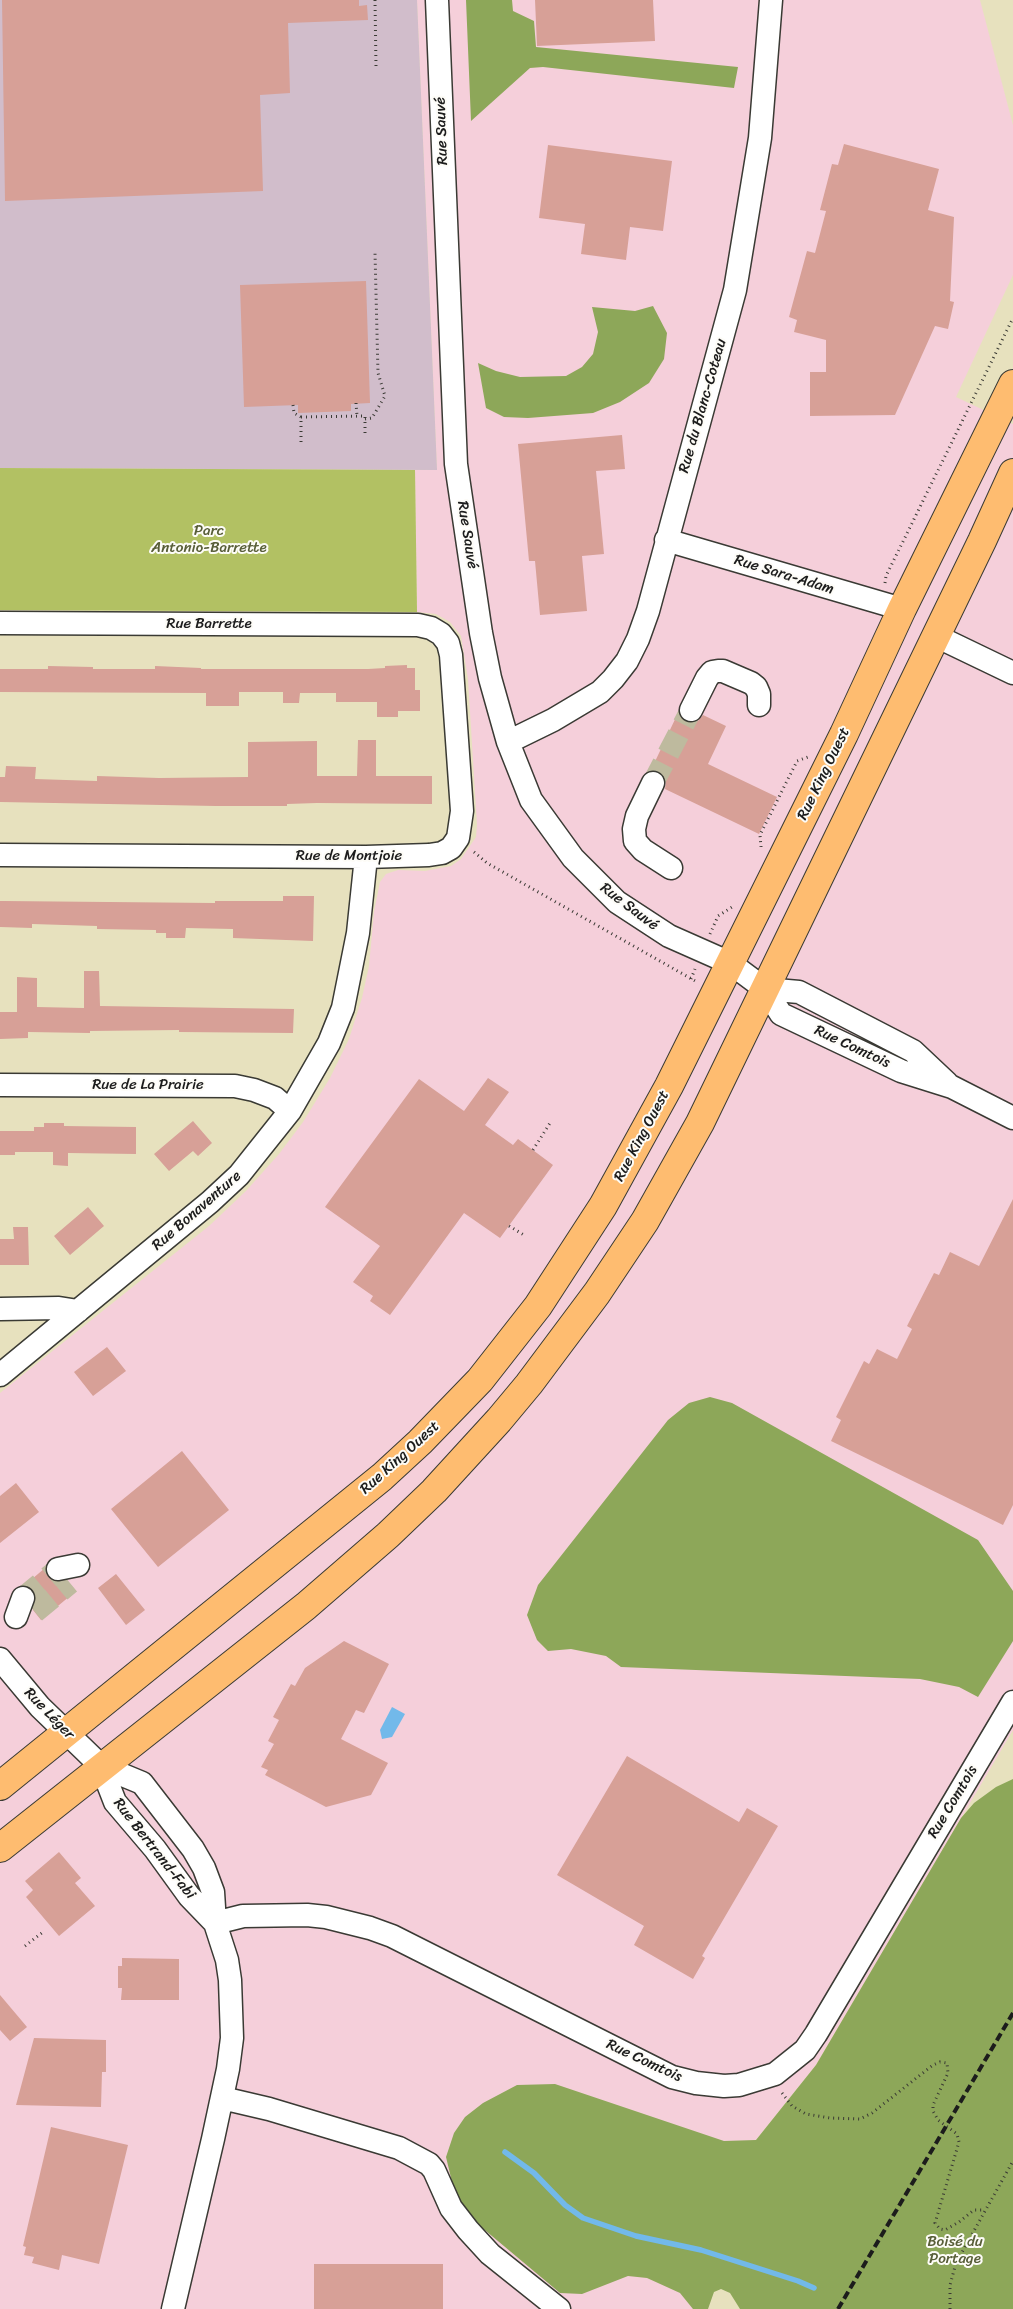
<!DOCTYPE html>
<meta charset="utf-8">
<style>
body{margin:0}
canvas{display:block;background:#e7e1be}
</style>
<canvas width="1013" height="2309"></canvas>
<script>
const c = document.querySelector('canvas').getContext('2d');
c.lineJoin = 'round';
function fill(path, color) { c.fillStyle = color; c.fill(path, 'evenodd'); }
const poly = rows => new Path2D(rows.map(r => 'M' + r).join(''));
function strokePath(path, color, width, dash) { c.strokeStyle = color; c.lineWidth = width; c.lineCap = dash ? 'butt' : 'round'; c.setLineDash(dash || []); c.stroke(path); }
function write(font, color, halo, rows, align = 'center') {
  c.font = font + ' Sriracha,sans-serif'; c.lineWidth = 4; c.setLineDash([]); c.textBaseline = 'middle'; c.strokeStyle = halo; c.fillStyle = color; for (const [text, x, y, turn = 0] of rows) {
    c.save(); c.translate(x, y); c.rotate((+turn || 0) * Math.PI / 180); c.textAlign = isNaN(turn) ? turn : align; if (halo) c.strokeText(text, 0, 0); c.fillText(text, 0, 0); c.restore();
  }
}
fill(poly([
 [417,0,980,0,1013,125,1013,275,956,397,1013,424,1013,1730,816,2065,756,2140,708,2309,0,2309,0,1393,209,1226,246,1191,279,1154,303,1122,330,1078,349,1039,362,998,369,966,374,912,380,882,386,874,398,870,425,871,451,866,461,859,476,837,477,825,468,679,461,636,450,622,436,614,417,612,415,470,437,470]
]), '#f5cfda');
fill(poly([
 [0,0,417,0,437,470,0,468]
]), '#d1bdcb');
fill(poly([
 [0,468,415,470,417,612,0,610]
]), '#b2c163');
fill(poly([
 [466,0,512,0,513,11,534,21,536,47,738,67,734,88,543,67,530,68,471,121],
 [653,306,667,333,664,359,649,383,620,402,593,413,528,418,504,417,486,408,478,363,496,371,520,377,566,376,582,367,593,354,598,332,592,307,635,311],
 [710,1397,732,1403,978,1540,1013,1591,1013,1641,978,1697,959,1687,920,1679,621,1667,606,1656,571,1649,548,1651,537,1640,527,1615,538,1585,668,1420,689,1403],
 [1013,1779,1013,2309,740,2309,730,2293,721,2289,714,2292,708,2309,693,2309,680,2293,647,2278,628,2276,582,2294,560,2293,480,2226,462,2204,452,2182,446,2157,454,2133,465,2117,483,2103,517,2085,555,2084,724,2141,756,2140,816,2065,961,1818,974,1803,996,1787]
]), '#8da759');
fill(poly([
 [392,1707,405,1714,392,1737,382,1739,380,1730]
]), '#72b9ea');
strokePath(poly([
 [505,2152,534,2173,565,2205,583,2218,636,2236,701,2250,798,2281,814,2288]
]), '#72b9ea', 5.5);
fill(poly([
 [2,0,359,0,359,6,367,5,368,20,288,23,290,93,260,95,263,191,5,201],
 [535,0,653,0,655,41,537,46],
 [844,144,939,169,928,210,954,217,950,301,954,302,948,329,935,326,895,415,810,416,810,372,826,372,826,340,794,332,797,320,789,317,807,251,815,253,826,211,820,210,832,164,838,165],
 [548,145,672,161,663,231,630,227,626,260,581,254,585,224,539,218],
 [366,281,370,403,351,404,351,411,298,413,298,405,244,407,240,285],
 [622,435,625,469,596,471,604,554,582,556,587,611,540,615,535,561,529,561,518,444],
 [407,665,407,668,415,668,415,690,420,690,420,711,398,711,398,717,377,717,377,702,336,702,336,693,300,693,299,703,283,703,283,692,239,692,239,706,206,706,206,693,0,692,0,669,48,669,48,666,93,667,93,669,155,669,155,666,201,668,201,669,368,669,385,668,385,666],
 [678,713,686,722,698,721,703,715,726,726,708,764,777,797,759,834,665,789,666,782,664,775,658,771,651,770],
 [358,740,376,740,376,776,432,776,432,804,317,803,287,804,287,806,216,806,0,802,0,777,5,777,6,766,36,767,35,779,97,781,97,776,159,778,248,777,248,742,317,741,317,776,357,776],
 [283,896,314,896,313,941,233,938,233,929,186,928,185,938,166,938,166,933,156,933,156,930,97,929,97,926,32,924,32,928,0,927,0,901,3,901,215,903,215,901,283,901],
 [84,971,99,971,100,1006,294,1009,293,1033,179,1032,179,1030,90,1031,90,1033,28,1032,28,1038,0,1039,0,1012,17,1012,17,977,37,978,37,1007,84,1008],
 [488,1078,509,1092,485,1125,513,1145,518,1139,553,1165,500,1238,464,1213,390,1315,370,1301,373,1296,353,1282,380,1246,325,1207,419,1079,464,1111],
 [193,1121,212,1143,198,1156,193,1151,169,1171,154,1154],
 [44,1123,64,1123,64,1126,136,1127,136,1154,68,1153,68,1166,53,1165,53,1152,15,1152,15,1155,0,1155,0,1131,34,1131,34,1127,44,1127],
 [1013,1199,1013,1505,1003,1525,831,1441,841,1420,836,1417,864,1361,869,1364,877,1349,897,1359,912,1329,907,1326,934,1273,939,1275,950,1252,979,1266],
 [88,1207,104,1226,70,1255,54,1236],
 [13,1227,28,1227,29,1265,0,1265,0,1239,14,1239],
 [107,1347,126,1371,93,1396,74,1372],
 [182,1451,229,1510,158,1567,111,1509],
 [16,1483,39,1512,0,1543,0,1496],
 [45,1568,49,1578,54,1582,67,1581,76,1591,41,1620,33,1610,36,1596,33,1590,25,1585],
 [116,1574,145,1610,126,1625,98,1588],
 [344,1641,389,1664,364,1713,356,1710,341,1739,388,1763,371,1795,326,1807,265,1775,268,1770,261,1767,274,1744,268,1741,279,1720,273,1717,291,1684,295,1686,305,1668],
 [627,1756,739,1822,747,1808,778,1826,702,1956,705,1958,693,1979,634,1945,644,1926,557,1875],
 [59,1852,81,1878,75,1883,95,1906,59,1936,26,1897,33,1890,25,1881],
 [122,1958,179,1959,179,2000,121,2000,122,1988,118,1988,118,1966,122,1966],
 [0,1995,27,2027,10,2041,0,2030],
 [34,2038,106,2040,106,2072,102,2072,101,2107,16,2105],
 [51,2127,128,2145,99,2264,62,2255,59,2270,32,2263,34,2257,24,2255,26,2247,23,2246],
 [314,2264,443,2264,443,2309,314,2309]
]), '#d7a097');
strokePath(poly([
 [653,783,691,710],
 [23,1598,58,1569],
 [35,1612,70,1583]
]), '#beba9e', 22, [22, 11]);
const minor = poly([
 [437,0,456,464,481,633,490,678,508,742,531,800,573,858,617,902,669,936,730,963,765,989,781,1014,901,1071,952,1087,1013,1118],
 [666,540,902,609],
 [0,623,418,625,431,628,441,634,448,643,451,655,462,811,458,838,451,848,442,853,429,855,366,857,0,855],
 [936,636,1013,673],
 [691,710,707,678,712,672,718,671,723,671,751,683,756,687,759,694,759,705],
 [508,742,553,720,600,692,613,679,627,661,638,639,648,611,735,290,760,138,771,0],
 [653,783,637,816,634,829,635,841,643,850,671,868],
 [765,989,799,992,913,1051,947,1083],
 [0,1085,235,1086,254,1090,275,1098,290,1111],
 [0,1309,59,1308,78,1311],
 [0,1375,210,1202,239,1175,290,1111,329,1043,343,1008,358,933,366,857],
 [58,1569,78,1565],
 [16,1617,23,1598],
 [0,1659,40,1707,101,1766,142,1783,193,1849,204,1868,213,1892,215,1923,227,1960,230,1980,232,2038,228,2069,213,2139,173,2309],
 [101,1766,115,1802,155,1849,189,1896,215,1923],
 [215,1923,243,1916,307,1915,326,1917,370,1928,392,1936,672,2077,696,2083,724,2086,739,2085,775,2074,805,2050,816,2034,1013,1702],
 [222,2098,269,2109,399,2148,429,2164,434,2170,451,2208,468,2230,490,2254,559,2309]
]);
const major = poly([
 [0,1786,382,1477,420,1442,480,1380,538,1306,603,1206,669,1086,844,734,902,609,1013,384],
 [0,1848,306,1606,388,1535,434,1491,499,1420,529,1384,597,1293,645,1221,700,1123,982,541,1013,473]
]);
strokePath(minor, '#3a3a34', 25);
strokePath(major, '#3a3a34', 30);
strokePath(poly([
 [375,0,376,67],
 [356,403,357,416],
 [293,405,294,413,301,417],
 [365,419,372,418,385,396,378,373,375,253],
 [301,442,301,417,365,416,365,437],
 [885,583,886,576,1013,318],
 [761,847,760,835,797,761,808,757],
 [474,852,487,863,697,982],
 [710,934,718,916,732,907],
 [691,979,695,969],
 [533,1150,550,1123],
 [509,1226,524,1235],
 [25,1946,43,1932],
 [782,2093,792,2106,806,2114,830,2118,860,2119,872,2113,933,2065,940,2062,947,2063,948,2073,933,2105,933,2111,938,2120,957,2134,959,2142,935,2223,940,2229,945,2230,959,2222,974,2210,984,2210],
 [950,2309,950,2285,956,2263,1013,2161]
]), '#3a3a34', 3, [1, 4]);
strokePath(minor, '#fff', 22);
strokePath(major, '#febc70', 28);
strokePath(poly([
 [838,2309,1013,2013]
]), '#1c1c1c', 4, [8, 4]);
write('15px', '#1c1c1c', '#fdfcf7', [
 ["Rue Sauvé",442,131,-92],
 ["Rue du Blanc-Coteau",703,406,-74],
 ["Rue Sauvé",467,535,81],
 ["Rue Sara-Adam",784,575,17],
 ["Rue Barrette",209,624],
 ["Rue King Ouest",824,774,-64],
 ["Rue de Montjoie",349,856],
 ["Rue Sauvé",629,907,37],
 ["Rue Comtois",852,1047,25],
 ["Rue de La Prairie",148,1085],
 ["Rue King Ouest",642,1136,-62],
 ["Rue Bonaventure",197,1211,-41],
 ["Rue King Ouest",400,1458,-42],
 ["Rue Léger",49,1714,46],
 ["Rue Comtois",953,1802,-59],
 ["Rue Bertrand-Fabi",154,1849,52],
 ["Rue Comtois",644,2061,25]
]);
write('15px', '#585e38', '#fdfcf7', [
 ["Parc",209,531],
 ["Antonio-Barrette",209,548],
 ["Boisé du",955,2242],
 ["Portage",955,2259]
]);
</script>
